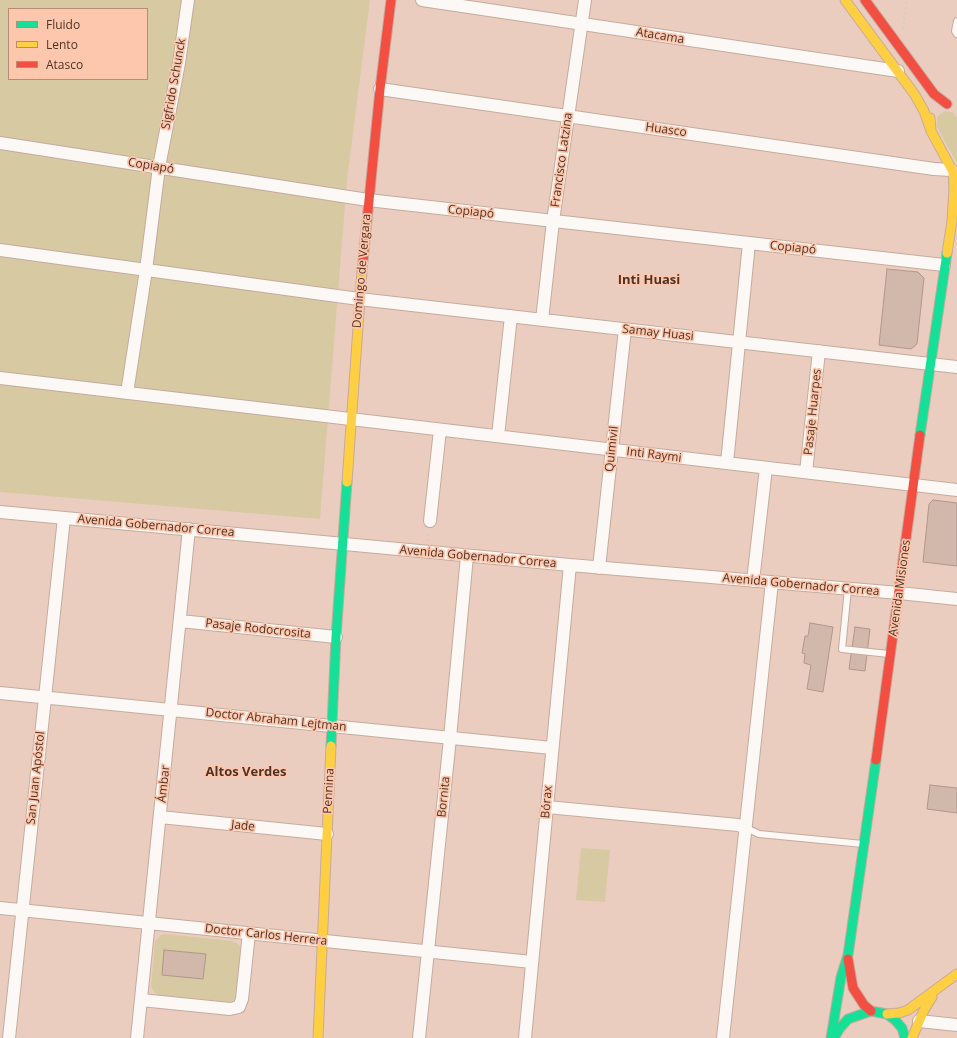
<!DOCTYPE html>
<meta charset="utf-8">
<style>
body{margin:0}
#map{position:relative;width:957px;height:1038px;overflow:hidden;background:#ebcdbf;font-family:"Open Sans",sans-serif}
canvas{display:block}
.legend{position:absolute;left:8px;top:8px;width:140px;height:72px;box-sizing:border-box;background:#fdc7ad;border:1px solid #b78c77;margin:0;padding:5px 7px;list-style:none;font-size:12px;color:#4e3326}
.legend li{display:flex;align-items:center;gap:8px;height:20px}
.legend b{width:20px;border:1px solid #b78c77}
</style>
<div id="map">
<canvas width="957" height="1038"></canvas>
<ul class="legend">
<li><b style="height:5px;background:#16e098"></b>Fluido</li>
<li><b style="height:5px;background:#ffcf43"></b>Lento</li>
<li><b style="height:5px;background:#f24e42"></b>Atasco</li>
</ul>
</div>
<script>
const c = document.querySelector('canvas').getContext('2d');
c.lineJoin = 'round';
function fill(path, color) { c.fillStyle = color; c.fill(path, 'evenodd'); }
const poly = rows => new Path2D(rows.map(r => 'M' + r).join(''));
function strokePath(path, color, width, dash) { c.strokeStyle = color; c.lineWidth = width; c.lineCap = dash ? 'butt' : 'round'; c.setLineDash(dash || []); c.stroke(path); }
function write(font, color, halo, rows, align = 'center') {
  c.font = font + ' "Open Sans",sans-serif'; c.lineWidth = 3.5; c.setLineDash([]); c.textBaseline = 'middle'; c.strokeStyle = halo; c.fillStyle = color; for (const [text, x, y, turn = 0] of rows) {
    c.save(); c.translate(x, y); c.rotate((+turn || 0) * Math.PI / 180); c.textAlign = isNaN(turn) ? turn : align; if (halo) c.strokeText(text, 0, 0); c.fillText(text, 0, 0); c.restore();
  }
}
fill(poly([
 [0,0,370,0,347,180,320,519,0,492],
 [9,9,147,9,147,79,9,79],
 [945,111,952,112,957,117,957,163,937,127,937,117],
 [581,848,610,850,605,902,576,900],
 [165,934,233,941,237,943,240,946,241,952,237,994,235,998,232,1001,229,1002,159,995,155,993,151,987,155,941,161,935]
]), '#d7c9a2');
const building = poly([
 [887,269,918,272,924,278,917,344,911,349,879,345,887,269],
 [933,500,957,503,957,566,923,562,929,504,933,500],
 [810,623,833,627,823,692,807,689,811,665,804,663,805,654,802,653,805,636,808,636,810,623],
 [855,627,870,629,865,671,849,669,855,627],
 [930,785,957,788,957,813,927,809,930,785],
 [164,950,206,954,203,979,162,975,164,950]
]);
fill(building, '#d2b8ab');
strokePath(building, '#b0978a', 1);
const lane = poly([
 [957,21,955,31,957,34],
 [848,589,842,649,889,654],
 [746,828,759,834,863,844]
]);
const street = poly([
 [422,0,898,71],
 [380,89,934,169,951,170],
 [0,143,368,200,944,265],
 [0,250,359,299,957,367],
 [542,320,553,221,585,0],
 [0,378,957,490],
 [127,393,146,270,159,167,179,63,188,0],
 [498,436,511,316],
 [727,463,749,243],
 [806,472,819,351],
 [0,512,570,565,899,593,957,599],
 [430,521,440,430],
 [599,568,625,329],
 [753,581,766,468],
 [180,621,336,637],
 [0,693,552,748],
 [547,807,738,825,746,828],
 [160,817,327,834],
 [0,908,532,962],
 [141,1000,230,1009,239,1007,242,999,249,933],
 [919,1021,957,1025],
 [9,1038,64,518],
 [137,1038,189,529],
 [419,1038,450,738,467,556],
 [525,1038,570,565],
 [723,1038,772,582]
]);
const fast = poly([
 [920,435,947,253],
 [331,746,336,637,347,482],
 [831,1038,841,977,848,955,876,760],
 [834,1038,840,1028,848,1019,871,1011,887,1014,895,1020,902,1028,905,1038]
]);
const slow = poly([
 [845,0,915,95,924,111,930,128],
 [930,118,931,131,957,179],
 [947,253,952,221,954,188,953,173],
 [347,482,362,271],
 [887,1014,899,1013,908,1010,957,974],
 [318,1038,331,746],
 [912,1038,924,1010,932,997]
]);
const jam = poly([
 [865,0,934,94,947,104],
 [362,271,380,89,391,0],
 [876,760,920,435],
 [848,959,853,988,864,1005,871,1011]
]);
strokePath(lane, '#c5ab9e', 8);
strokePath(street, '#c5ab9e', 14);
strokePath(fast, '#c5ab9e', 11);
strokePath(slow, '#c5ab9e', 11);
strokePath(jam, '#c5ab9e', 11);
strokePath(poly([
 [903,29,907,0],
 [428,541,429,532]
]), '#d5ccc8', 2, [2, 3]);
strokePath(lane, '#fcf8f5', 6);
strokePath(street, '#fcf8f5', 12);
strokePath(fast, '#16e098', 9);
strokePath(slow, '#ffcf43', 9);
strokePath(jam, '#f24e42', 9);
write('12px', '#4e3326', '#fdc7ad', [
 ["Atacama",660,36,9],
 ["Sigfrido Schunck",174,84,-80],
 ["Huasco",666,130,8],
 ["Francisco Latzina",562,160,-82],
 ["Copiapó",151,166,9],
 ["Copiapó",471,212,6],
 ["Copiapó",793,248,6],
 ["Domingo de Vergara",362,271,-85],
 ["Samay Huasi",658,333,6],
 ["Pasaje Huarpes",813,412,-84],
 ["Quimivil",612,449,-84],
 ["Inti Raymi",654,455,7],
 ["Avenida Gobernador Correa",156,526,5],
 ["Avenida Gobernador Correa",478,557,5],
 ["Avenida Gobernador Correa",801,585,5],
 ["Avenida Misiones",900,588,-82],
 ["Pasaje Rodocrosita",258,629,6],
 ["Doctor Abraham Lejtman",276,720,6],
 ["San Juan Apóstol",36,778,-84],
 ["Ámbar",164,784,-84],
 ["Pennina",329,791,-87],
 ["Bornita",444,797,-84],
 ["Bórax",547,802,-85],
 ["Jade",243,826,6],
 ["Doctor Carlos Herrera",266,935,6]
]);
write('bold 13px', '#4e3326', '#fdc7ad', [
 ["Inti Huasi",649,280],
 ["Altos Verdes",246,772]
]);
</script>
